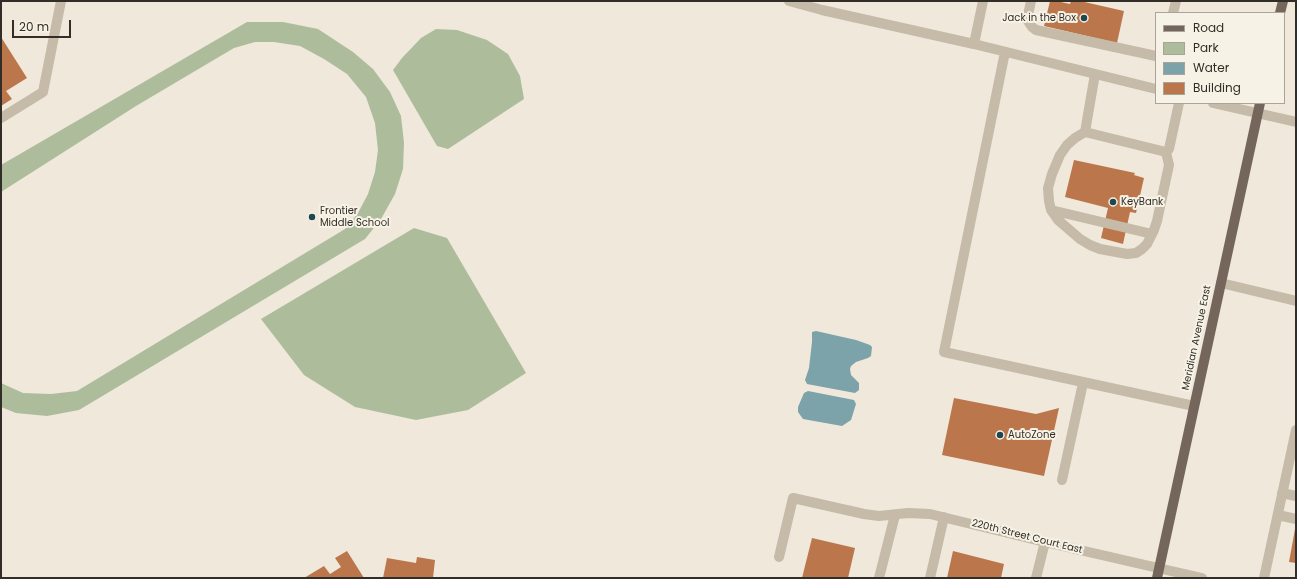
<!DOCTYPE html>
<style>
body{margin:0}
#map{position:relative;width:1297px;height:579px;overflow:hidden;background:#efe8db;font-family:Poppins,sans-serif}
canvas{display:block}
.frame{position:absolute;inset:0;border:2px solid #332d27;pointer-events:none}
.legend{position:absolute;left:1155px;top:12px;width:130px;height:92px;box-sizing:border-box;background:#f7f2e6;border:1px solid #a9a39a;margin:0;padding:5px 7px;list-style:none;font-size:12px;color:#332d27}
.legend li{display:flex;align-items:center;gap:8px;height:20px}
.legend b{width:20px;border:1px solid #a9a39a}
.scale{position:absolute;left:12px;top:20px;width:59px;height:18px;box-sizing:border-box;border:2px solid #332d27;border-top:0;padding-left:5px;font-size:12px;line-height:14px;white-space:nowrap;color:#332d27;-webkit-text-stroke:3px #f7f2e6;paint-order:stroke}
</style>
<div id="map">
<canvas width="1297" height="579"></canvas>
<div class="frame"></div>
<ul class="legend">
<li><b style="height:5px;background:#74665a"></b>Road</li>
<li><b style="height:11px;background:#adbd9c"></b>Park</li>
<li><b style="height:11px;background:#7ca2aa"></b>Water</li>
<li><b style="height:11px;background:#bc764c"></b>Building</li>
</ul>
<div class="scale">20 m</div>
</div>
<script>
const c = document.querySelector('canvas').getContext('2d');
c.lineJoin = 'round';
function fill(path, color) { c.fillStyle = color; c.fill(path, 'evenodd'); }
const poly = rows => new Path2D(rows.map(r => 'M' + r).join(''));
function strokePath(path, color, width, dash) { c.strokeStyle = color; c.lineWidth = width; c.lineCap = dash ? 'butt' : 'round'; c.setLineDash(dash || []); c.stroke(path); }
function write(font, color, halo, rows, align = 'center') {
  c.font = font + ' Poppins,sans-serif'; c.lineWidth = 4; c.setLineDash([]); c.textBaseline = 'middle'; c.strokeStyle = halo; c.fillStyle = color; for (const [text, x, y, turn = 0] of rows) {
    c.save(); c.translate(x, y); c.rotate((+turn || 0) * Math.PI / 180); c.textAlign = isNaN(turn) ? turn : align; if (halo) c.strokeText(text, 0, 0); c.fillText(text, 0, 0); c.restore();
  }
}
fill(poly([
 [247,22,283,22,318,29,353,52,373,69,390,92,401,116,404,143,403,169,395,194,381,219,365,239,79,410,47,416,16,413,1,407,1,383,23,393,51,394,77,391,345,229,358,213,368,194,375,172,378,150,375,123,366,97,347,74,324,59,300,46,274,42,255,42,234,48,136,106,1,192,1,165],
 [436,29,457,30,487,40,508,54,520,76,524,99,448,149,437,146,393,70,402,58,421,38],
 [414,228,447,238,526,373,468,410,416,420,355,407,304,375,261,319]
]), '#adbd9c');
fill(poly([
 [816,331,856,340,870,345,872,347,871,356,868,358,856,362,851,366,850,369,851,375,859,383,859,390,855,393,807,384,805,380,809,368,812,342,812,332],
 [808,391,854,400,856,404,851,420,842,426,803,419,798,412,798,407,804,393]
]), '#7ca2aa');
fill(poly([
 [1050,1,1056,1,1070,4,1071,1,1080,1,1124,11,1117,43,1044,26],
 [1,37,27,78,6,91,12,99,1,106],
 [1074,160,1135,173,1134,175,1144,178,1136,213,1130,212,1123,244,1101,238,1108,208,1065,197],
 [954,398,1036,414,1059,408,1044,476,942,455],
 [1295,529,1296,530,1296,563,1289,562],
 [812,538,855,548,848,578,802,578],
 [347,551,364,578,304,578,324,566,330,574,341,567,335,558],
 [953,551,1004,564,1001,578,947,578],
 [417,557,435,560,433,578,383,578,387,558,416,563]
]), '#bc764c');
strokePath(poly([
 [789,1,822,10,974,44,1156,89],
 [1031,1,1028,15,1028,21,1032,27,1036,30,1156,56],
 [1173,13,1176,1],
 [974,44,983,1],
 [1005,52,944,352,1194,406],
 [1095,74,1085,132,1166,152],
 [1213,103,1296,122],
 [1,118,43,92,61,1],
 [1085,132,1075,138,1067,145,1060,155,1052,174,1048,188,1049,201,1051,210,1058,220,1080,239,1090,245,1100,249,1127,254,1136,253,1142,249,1147,244,1154,230,1157,221,1169,165,1166,152],
 [1166,152,1169,149,1179,103],
 [1051,210,1152,234],
 [1221,283,1296,301],
 [1062,480,1083,383],
 [1282,493,1296,496],
 [1278,515,1296,519],
 [779,557,793,498,864,514,879,516,908,513,930,514,1045,542,1202,578],
 [879,578,895,515],
 [930,578,944,517],
 [1036,578,1045,542],
 [1264,578,1296,430]
]), '#c6baa8', 10);
strokePath(poly([
 [1280,13,1283,1],
 [1157,578,1260,103]
]), '#74665a', 10);
for (const [x, y, r, color] of [
 [1084,18,4,"#204751"],
 [1113,202,4,"#204751"],
 [312,217,4,"#204751"],
 [1000,435,4,"#204751"]
]) { const dot = new Path2D(); dot.arc(x, y, r, 0, 2 * Math.PI); c.fillStyle = color; c.fill(dot); strokePath(dot, '#f7f2e6', 1.5); }
write('10px', '#332d27', '#f7f2e6', [
 ["Jack in the Box",1076,18,"right"],
 ["KeyBank",1121,202],
 ["Frontier",320,211],
 ["Middle School",320,223],
 ["AutoZone",1008,435]
], 'left');
write('10px', '#332d27', '#f7f2e6', [
 ["Meridian Avenue East",1197,338,-78],
 ["220th Street Court East",1027,537,14]
]);
</script>
